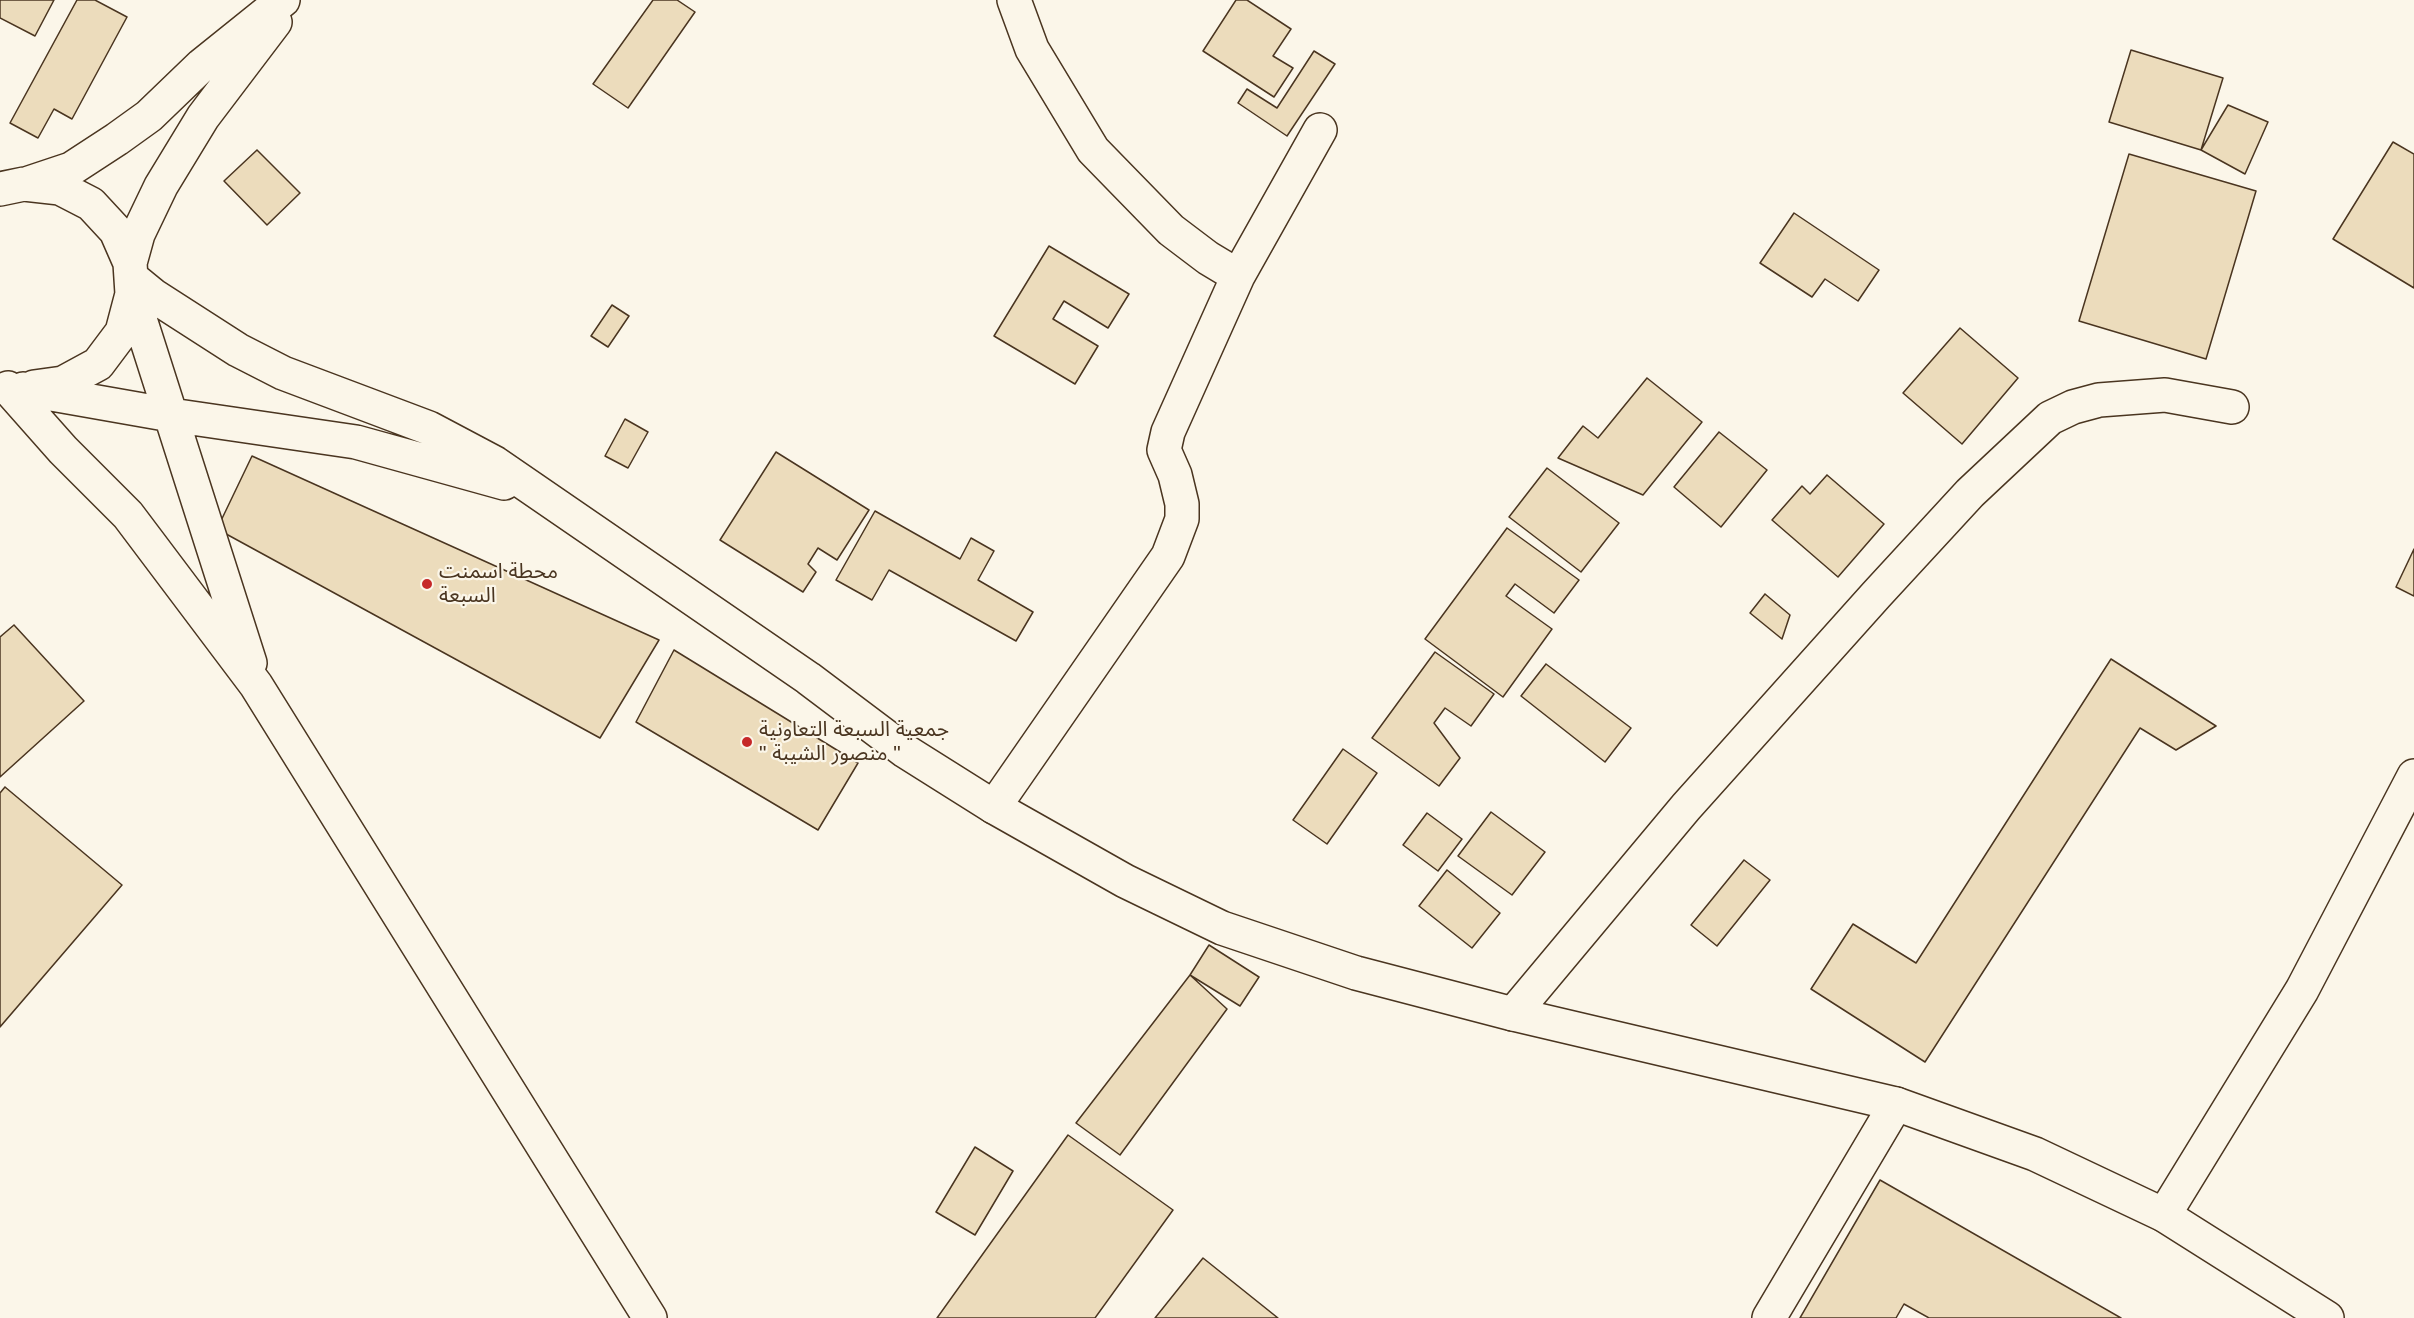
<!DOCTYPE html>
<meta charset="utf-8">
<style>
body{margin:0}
canvas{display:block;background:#fbf6e9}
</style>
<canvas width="2414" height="1318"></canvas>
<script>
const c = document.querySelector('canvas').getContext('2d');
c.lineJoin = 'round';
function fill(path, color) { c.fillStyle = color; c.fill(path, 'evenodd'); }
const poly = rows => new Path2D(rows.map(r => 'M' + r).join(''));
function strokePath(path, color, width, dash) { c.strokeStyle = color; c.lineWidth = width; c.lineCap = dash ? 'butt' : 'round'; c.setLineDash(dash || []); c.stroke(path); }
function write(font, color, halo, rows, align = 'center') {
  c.font = font + ' Arial,"Noto Sans Arabic",sans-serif'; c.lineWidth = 4.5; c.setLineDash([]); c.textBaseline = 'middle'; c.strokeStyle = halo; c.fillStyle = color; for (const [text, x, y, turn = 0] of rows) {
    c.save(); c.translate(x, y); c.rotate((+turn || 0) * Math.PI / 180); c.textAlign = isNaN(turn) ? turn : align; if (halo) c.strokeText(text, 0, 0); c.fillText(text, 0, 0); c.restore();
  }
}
const building = poly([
 [0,0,54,0,35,36,0,18,0,0],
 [77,0,95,0,127,17,72,119,54,109,38,138,10,123,77,0],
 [653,0,677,0,695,12,628,108,593,84,653,0],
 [1236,0,1247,0,1291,29,1273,56,1293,68,1274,97,1203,51,1236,0],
 [2131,50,2223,78,2201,150,2109,122,2131,50],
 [1314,51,1335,64,1287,136,1238,103,1247,89,1277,108,1314,51],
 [2228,105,2268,122,2245,174,2201,150,2228,105],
 [2393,142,2414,154,2414,288,2333,239,2393,142],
 [257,150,300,193,267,225,224,181,257,150],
 [2129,154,2256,191,2206,359,2079,321,2129,154],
 [1794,213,1879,270,1858,301,1825,279,1812,297,1760,263,1794,213],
 [1049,246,1129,294,1108,328,1064,301,1053,319,1098,346,1075,384,994,336,1049,246],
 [612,305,629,316,608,347,591,336,612,305],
 [1960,328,2018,378,1962,444,1903,393,1960,328],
 [1647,378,1702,422,1643,495,1558,458,1583,426,1598,438,1647,378],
 [625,419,648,432,628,468,605,456,625,419],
 [1719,432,1767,470,1721,527,1674,487,1719,432],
 [776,452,869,510,837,560,818,548,808,564,816,572,803,592,720,540,776,452],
 [252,456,659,640,600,738,217,529,252,456],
 [1547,468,1619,523,1581,572,1509,517,1547,468],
 [1827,475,1884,524,1838,577,1772,520,1802,486,1810,494,1827,475],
 [875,511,960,559,971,538,994,551,978,580,1033,612,1016,641,889,570,872,600,836,580,875,511],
 [1507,528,1579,580,1554,613,1515,584,1506,596,1552,629,1503,697,1425,639,1507,528],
 [2414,549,2414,596,2396,587,2414,549],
 [1765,594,1790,615,1782,639,1750,613,1765,594],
 [14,625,84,701,0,777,0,637,14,625],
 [674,650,858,763,818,830,636,722,674,650],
 [1435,652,1494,694,1471,726,1445,708,1434,723,1460,758,1439,786,1372,738,1435,652],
 [2111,659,2216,726,2176,750,2140,728,1925,1062,1811,989,1853,924,1916,963,2111,659],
 [1546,664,1631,728,1605,762,1521,696,1546,664],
 [1343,749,1377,773,1327,844,1293,820,1343,749],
 [5,787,122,885,0,1027,0,793,5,787],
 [1491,812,1545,852,1512,895,1458,856,1491,812],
 [1427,813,1462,839,1438,871,1403,845,1427,813],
 [1744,860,1770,880,1717,946,1691,925,1744,860],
 [1447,870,1500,913,1472,948,1419,906,1447,870],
 [1209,945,1259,977,1240,1006,1190,975,1209,945],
 [1190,975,1227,1009,1120,1155,1076,1123,1190,975],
 [1068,1135,1173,1210,1095,1318,937,1318,1068,1135],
 [975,1147,1013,1171,975,1235,936,1212,975,1147],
 [1880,1180,2121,1318,1929,1318,1904,1304,1896,1318,1800,1318,1880,1180],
 [1203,1258,1278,1318,1155,1318,1203,1258]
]);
fill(building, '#ecdcbc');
strokePath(building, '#4a3520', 1.5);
const street = poly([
 [1014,0,1032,49,1093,150,1171,230,1208,258,1238,276],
 [994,807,1168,556,1182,519,1182,504,1175,475,1164,450,1168,432,1238,276,1320,130],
 [1513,1014,1686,807,1876,595,1970,493,2050,418,2073,407,2099,400,2165,395,2232,407],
 [2164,1215,2302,990,2414,776],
 [1769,1318,1896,1104]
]);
const secondary = poly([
 [29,183,71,169,117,139,149,116,202,65,283,0],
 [0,189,24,184,60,188,91,204,116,231,130,263,132,294,122,332,98,364,63,383,34,387],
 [130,263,138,234,161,186,203,117,275,22],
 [132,278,154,296,238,350,283,373,429,428,495,463,808,678,905,751,994,807,1125,881,1222,928,1356,973,1513,1014,1896,1104,2035,1154,2164,1215,2327,1318],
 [132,294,250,663],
 [8,388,63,450,128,515,256,685,650,1318],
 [23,389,171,415,356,442,504,483]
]);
strokePath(street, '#4a3520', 36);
strokePath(secondary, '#4a3520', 36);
strokePath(street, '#fbf6e9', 33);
strokePath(secondary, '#fbf6e9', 33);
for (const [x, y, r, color] of [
 [427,584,6,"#c62828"],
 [747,742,6,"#c62828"]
]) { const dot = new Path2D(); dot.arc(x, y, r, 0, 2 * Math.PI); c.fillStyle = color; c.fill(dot); strokePath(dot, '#fbf6e9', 2); }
write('21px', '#4a3520', '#fbf6e9', [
 ["محطة اسمنت",439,572],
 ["السبعة",439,596],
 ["جمعية السبعة التعاونية",759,730],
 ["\" منصور الشيبة \"",759,754]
], 'left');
</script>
